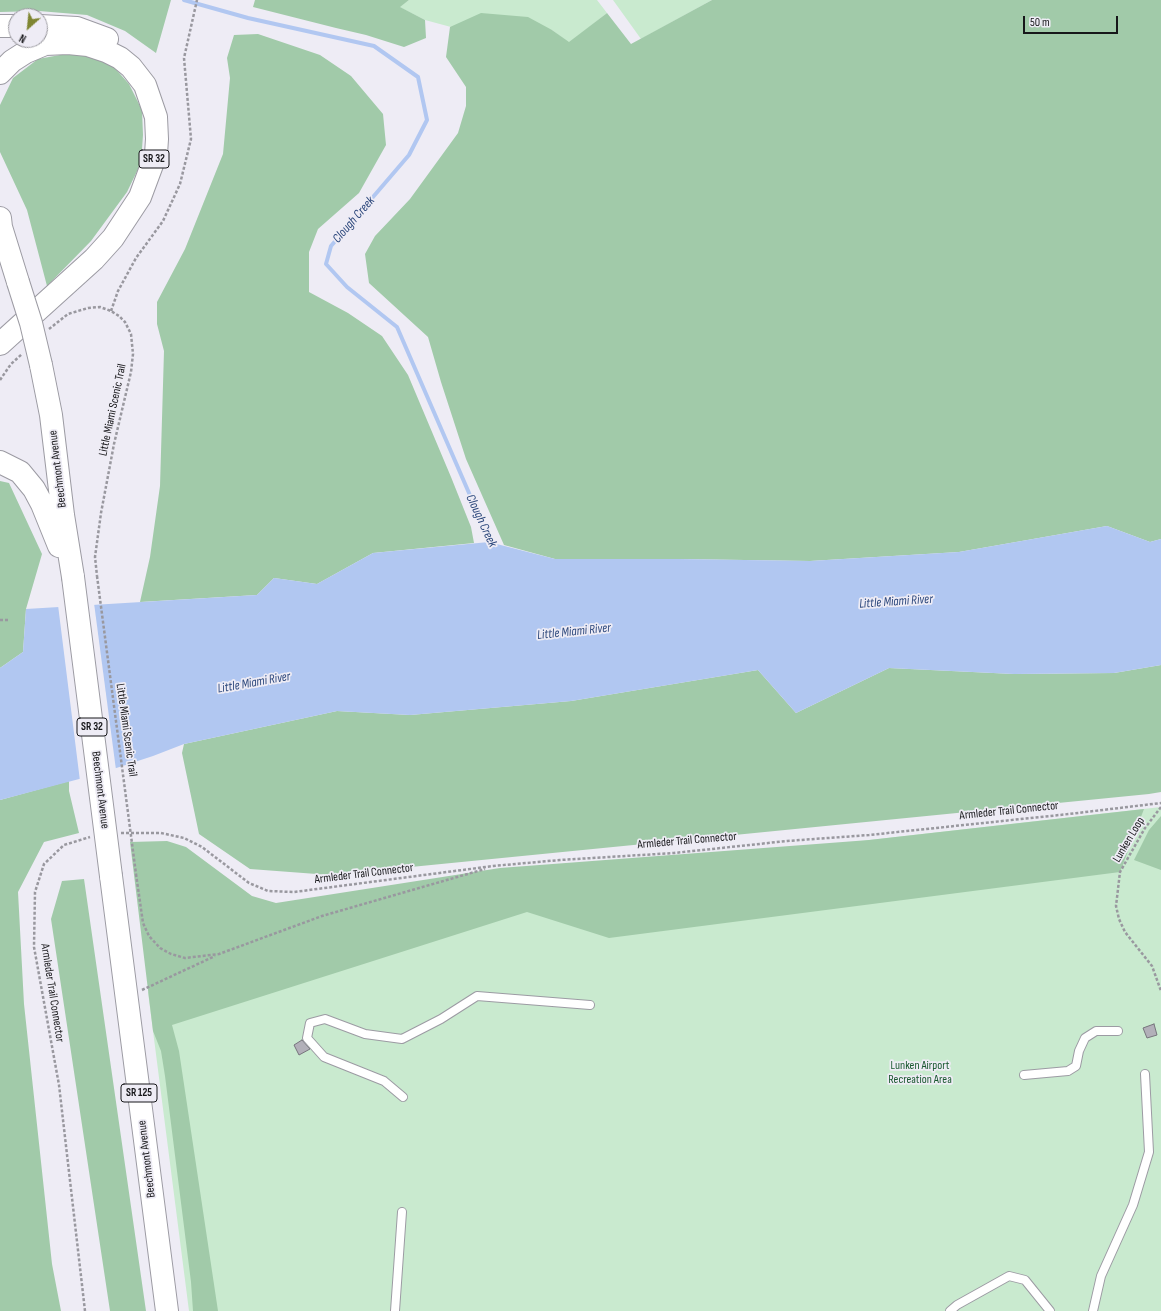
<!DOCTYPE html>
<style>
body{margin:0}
#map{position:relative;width:1161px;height:1311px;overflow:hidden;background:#eeecf5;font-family:"Sofia Sans Condensed",sans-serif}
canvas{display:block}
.north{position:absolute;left:8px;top:8px;width:40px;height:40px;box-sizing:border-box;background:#eeecf5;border:1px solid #98979d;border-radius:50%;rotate:207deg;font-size:11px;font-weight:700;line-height:16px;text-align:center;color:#17171a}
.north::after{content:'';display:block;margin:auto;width:14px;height:18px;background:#7f8632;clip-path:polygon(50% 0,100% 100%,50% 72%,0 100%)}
.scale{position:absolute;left:1023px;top:16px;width:95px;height:18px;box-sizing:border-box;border:2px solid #17171a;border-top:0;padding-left:5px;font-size:12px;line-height:14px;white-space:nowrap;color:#17171a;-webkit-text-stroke:3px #eeecf5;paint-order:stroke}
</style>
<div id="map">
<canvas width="1161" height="1311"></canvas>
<div class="north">N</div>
<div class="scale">50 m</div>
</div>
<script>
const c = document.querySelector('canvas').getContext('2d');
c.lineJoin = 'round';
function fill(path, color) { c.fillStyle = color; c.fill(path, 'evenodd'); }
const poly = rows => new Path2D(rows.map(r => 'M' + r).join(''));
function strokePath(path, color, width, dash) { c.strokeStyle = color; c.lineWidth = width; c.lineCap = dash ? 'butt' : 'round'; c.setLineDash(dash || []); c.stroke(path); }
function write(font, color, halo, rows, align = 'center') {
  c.font = font + ' "Sofia Sans Condensed",sans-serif'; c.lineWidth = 3.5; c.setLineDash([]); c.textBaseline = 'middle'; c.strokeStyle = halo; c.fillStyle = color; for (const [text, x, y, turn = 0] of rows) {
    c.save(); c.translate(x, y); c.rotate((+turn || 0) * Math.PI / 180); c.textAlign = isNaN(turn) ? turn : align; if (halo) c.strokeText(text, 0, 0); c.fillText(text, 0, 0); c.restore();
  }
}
fill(poly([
 [409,0,597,0,607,13,569,43,552,30,451,27,425,20,399,7],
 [613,0,712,0,641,39],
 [1161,807,1161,1311,189,1311,148,992,323,919,869,840]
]), '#c9eacf');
fill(poly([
 [0,0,171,0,156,53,125,31,87,15,39,11,0,12],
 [255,0,409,0,400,7,425,20,426,38,404,47,366,35,336,28,253,7],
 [712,0,1161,0,1161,539,1150,542,1107,526,959,552,810,561,679,559,555,559,504,545,466,459,441,382,428,337,369,283,365,254,375,236,410,199,458,133,466,106,466,87,446,57,450,27,481,13,528,17,552,30,569,42,607,13,631,44],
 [258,34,320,55,351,76,383,114,386,145,359,193,318,229,309,252,309,292,348,313,382,336,408,375,451,477,471,527,474,543,373,553,317,584,274,578,257,595,140,602,150,557,160,486,164,351,157,324,157,302,185,249,223,154,230,78,227,58,234,35],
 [71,53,92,57,113,66,129,84,142,110,143,135,141,163,127,192,91,241,47,286,27,210,0,152,0,105,13,78,38,59],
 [0,481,9,483,42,554,26,609,23,652,0,668],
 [1161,665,1161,792,1149,794,330,875,250,869,199,834,182,753,184,744,337,711,410,715,571,701,758,670,796,713,889,668,1014,674,1114,673],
 [69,781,69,791,79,833,44,842,18,892,24,1004,52,1264,61,1311,0,1311,0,800],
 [1144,809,1120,872,609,938,527,912,172,1025,179,1051,218,1311,193,1311,191,1282,165,1076,161,1051,153,1031,130,842,167,841,186,847,252,896,276,903,500,868,869,840],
 [1161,816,1161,870,1134,860,1149,830],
 [84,879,146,1311,110,1311,51,919,62,881]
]), '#a1caa9');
fill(poly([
 [1107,526,1150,542,1161,539,1161,665,1114,673,1014,674,889,668,796,713,758,670,571,701,410,715,337,711,184,744,153,756,98,774,0,800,0,668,23,652,26,609,257,595,274,578,317,584,373,553,489,542,555,559,679,559,810,561,959,552]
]), '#b1c7f1');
fill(poly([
 [94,603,116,770,80,781,58,605]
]), '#eeecf5');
strokePath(poly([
 [184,0,248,18,374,46,418,77,427,120,409,155,331,246,326,264,347,287,397,327,492,546]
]), '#b1c7f1', 4);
const building = poly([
 [1154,1024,1157,1035,1147,1038,1143,1028,1154,1024],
 [302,1040,310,1049,299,1055,294,1045,302,1040]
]);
fill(building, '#b2b0b9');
strokePath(building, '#77757d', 1);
const service = poly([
 [1024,1075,1068,1071,1076,1066,1079,1051,1085,1038,1096,1031,1118,1031],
 [403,1097,384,1081,324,1057,307,1038,310,1023,325,1019,365,1034,402,1039,441,1019,477,996,590,1005],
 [395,1311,402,1212],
 [950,1311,957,1305,1009,1276,1025,1280,1050,1311],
 [1093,1311,1101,1276,1133,1205,1149,1152,1145,1074]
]);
const trunk = poly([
 [0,26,16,26],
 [40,26,77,28,107,39],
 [0,73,12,61,26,52,45,44,68,43,88,45,106,51,120,58,131,67,145,85,156,117,157,139,156,154,140,197,113,238,94,259,0,344],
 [0,218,1,227,18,282],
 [41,365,51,415,63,515,73,577],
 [0,462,20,472,34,489,42,504,59,546],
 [111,876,167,1311]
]);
strokePath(service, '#9c9ba3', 10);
strokePath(trunk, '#9c9ba3', 24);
strokePath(poly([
 [111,311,118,291,136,258,163,221,180,184,191,139,184,58,197,0],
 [49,329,68,314,88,308,100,307,111,311,119,316,125,322,131,334,133,354,131,372,114,444,101,513,95,557,97,576],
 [0,380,11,364,22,354],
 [0,620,9,620],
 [1161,807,1145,828,1120,872,1116,906,1119,919,1125,932,1152,966,1161,991],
 [121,833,161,833,184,838,202,847,249,883,268,891,294,892,493,866,560,860,674,853,787,841,869,835,1069,814,1161,803],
 [136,874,143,923,149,936,160,948,171,954,185,958,219,954,322,916,485,869],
 [142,990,215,956],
 [85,1311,59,1085,34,947,35,892,44,864,64,845,90,837]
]), '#99989f', 2.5, [3, 2]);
strokePath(service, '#fff', 8);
strokePath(trunk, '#fff', 22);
const trunkBridge = poly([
 [18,282,31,323,41,365],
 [73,577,111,876]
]);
strokePath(trunkBridge, '#9c9ba3', 24, []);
strokePath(poly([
 [97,576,136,874]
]), '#99989f', 2.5, [3, 2]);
strokePath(trunkBridge, '#fff', 22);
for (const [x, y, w] of [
 [154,159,30],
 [92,727,30],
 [139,1093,36]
]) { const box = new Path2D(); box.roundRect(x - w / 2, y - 9, w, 18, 3); c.fillStyle = '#eeecf5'; c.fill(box); strokePath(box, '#17171a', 1); }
write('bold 11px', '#17171a', null, [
 ["SR 32",154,159],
 ["SR 32",92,727],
 ["SR 125",139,1093]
]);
write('12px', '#17171a', '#eeecf5', [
 ["Little Miami Scenic Trail",113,410,-78],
 ["Beechmont Avenue",58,469,-97],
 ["Little Miami Scenic Trail",126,730,82],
 ["Beechmont Avenue",100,790,83],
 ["Armleder Trail Connector",1009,811,-6],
 ["Lunken Loop",1129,840,-59],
 ["Armleder Trail Connector",687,841,-5],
 ["Armleder Trail Connector",364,874,-7],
 ["Armleder Trail Connector",52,993,81],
 ["Beechmont Avenue",147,1159,-97]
]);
write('12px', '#19582f', '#eeecf5', [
 ["Lunken Airport",920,1066],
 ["Recreation Area",920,1080]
]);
write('italic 13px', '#2e497d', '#eeecf5', [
 ["Clough Creek",354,220,-49],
 ["Clough Creek",481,521,65],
 ["Little Miami River",896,602,-4],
 ["Little Miami River",574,632,-6],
 ["Little Miami River",254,683,-10]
]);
</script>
